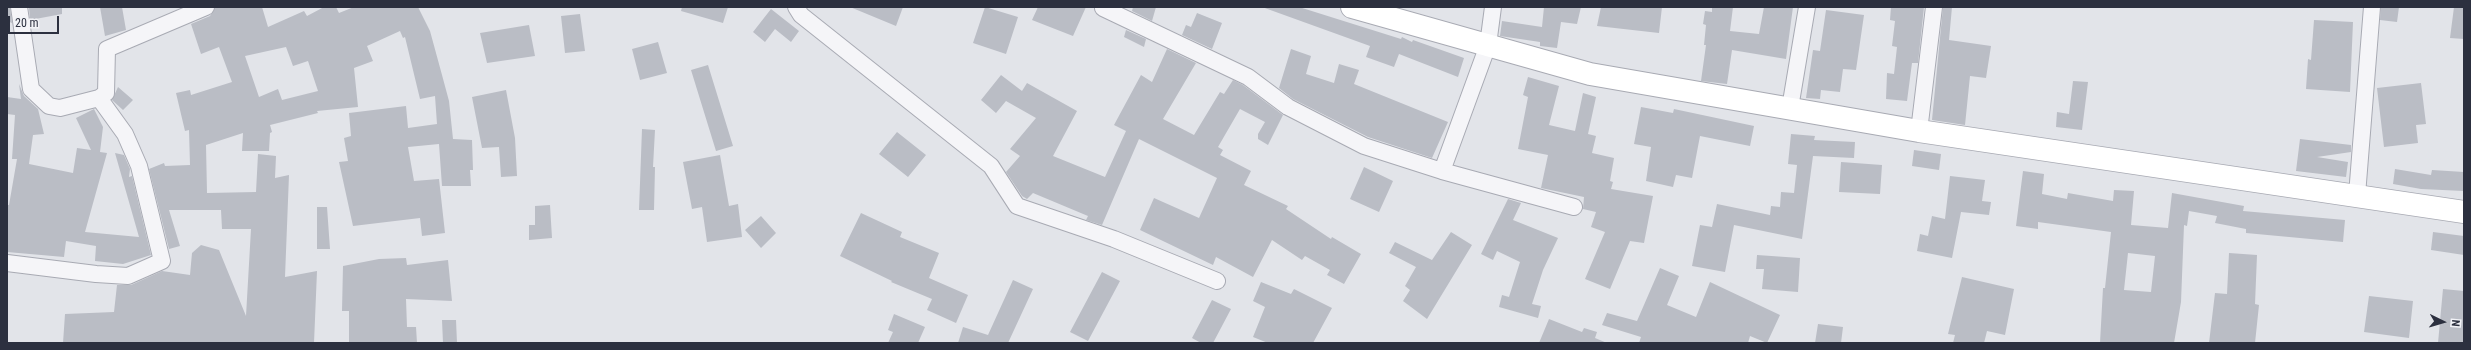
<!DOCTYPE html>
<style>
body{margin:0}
#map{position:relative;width:2471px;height:350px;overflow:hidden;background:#e2e4e9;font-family:"Roboto Condensed",sans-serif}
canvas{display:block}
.frame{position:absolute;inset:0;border:8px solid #2c303f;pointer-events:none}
.north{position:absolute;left:2423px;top:302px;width:40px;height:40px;-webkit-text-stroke:3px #f2f3f7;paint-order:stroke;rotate:95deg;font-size:11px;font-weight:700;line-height:16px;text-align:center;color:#2c303f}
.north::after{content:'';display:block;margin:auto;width:14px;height:18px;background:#2c303f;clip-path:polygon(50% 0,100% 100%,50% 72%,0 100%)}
.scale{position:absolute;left:8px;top:16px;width:51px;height:18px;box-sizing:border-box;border:2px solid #2c303f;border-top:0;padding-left:5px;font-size:12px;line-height:14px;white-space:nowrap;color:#2c303f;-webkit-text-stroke:3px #f2f3f7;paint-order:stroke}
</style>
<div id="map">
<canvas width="2471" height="350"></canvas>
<div class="frame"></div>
<div class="north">N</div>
<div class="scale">20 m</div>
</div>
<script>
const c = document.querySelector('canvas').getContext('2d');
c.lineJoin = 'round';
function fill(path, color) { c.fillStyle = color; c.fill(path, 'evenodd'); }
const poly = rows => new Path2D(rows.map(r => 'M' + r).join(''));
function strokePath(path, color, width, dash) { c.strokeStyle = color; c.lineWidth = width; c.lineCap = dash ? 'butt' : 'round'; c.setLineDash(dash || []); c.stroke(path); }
fill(poly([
 [7,7,10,7,12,23,7,21],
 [29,7,62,7,62,14,30,20],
 [100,7,122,7,126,30,105,36],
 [215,7,262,7,268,27,304,11,307,16,324,7,336,7,339,13,354,7,418,7,430,31,442,75,449,101,453,139,472,140,473,170,470,170,471,186,442,186,439,144,408,147,414,181,439,179,445,233,422,236,420,218,353,226,339,162,348,161,344,138,351,136,349,113,406,106,408,128,437,124,435,96,420,99,405,37,403,38,400,31,367,46,373,61,354,68,358,107,317,111,318,113,270,125,272,132,270,133,269,151,242,151,243,133,206,145,207,193,256,192,258,154,276,156,275,178,289,175,285,277,317,271,314,343,63,343,65,314,114,312,117,285,131,285,162,271,190,275,192,253,201,245,219,250,246,316,251,229,222,229,221,210,169,210,180,246,169,249,149,169,164,163,165,166,190,165,189,130,185,131,176,93,190,90,191,95,232,82,219,47,201,54,191,24,210,16],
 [286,47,293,66,308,61,318,91,282,100,278,89,259,97,245,56],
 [682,7,728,7,723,23,681,11],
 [850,7,903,7,896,26],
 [985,7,1018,17,1006,54,973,43],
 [1038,7,1086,7,1073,36,1032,20],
 [1133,7,1156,7,1152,21,1132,11],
 [1262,7,1299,7,1401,39,1402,37,1412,42,1413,40,1464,58,1458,77,1399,54,1394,67,1366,57,1370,46],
 [1544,7,1581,7,1577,24,1561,22,1557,48,1540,46,1540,42,1500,36,1502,21,1542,27],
 [1601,7,1662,7,1659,33,1597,26],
 [1712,7,1733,7,1730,31,1759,34,1764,7,1793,7,1786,59,1732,50,1727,84,1701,81,1706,45,1704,45,1706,25,1703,24,1705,11,1712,12],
 [1891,7,1924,7,1918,63,1912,63,1907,101,1886,99,1887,73,1894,74,1897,47,1892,46,1895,21,1890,20],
 [1943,7,1952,7,1949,40,1991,46,1986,78,1970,76,1965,125,1932,120],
 [2381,7,2399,7,2397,22,2380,20],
 [2454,7,2464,7,2464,39,2450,38],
 [771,9,799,31,791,42,775,29,765,42,753,32],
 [1826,10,1864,15,1856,70,1843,69,1840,92,1821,90,1820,99,1806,98,1813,50,1820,51],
 [1197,13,1222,23,1212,49,1182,35,1186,25,1191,27],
 [580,14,585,51,565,53,561,16],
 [2314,20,2353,22,2350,92,2306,89,2308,59,2311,60],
 [529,25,535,56,487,63,480,33],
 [1126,30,1146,39,1144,47,1124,37],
 [658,42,667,73,640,80,632,49],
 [1167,49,1196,63,1163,119,1194,135,1220,92,1224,94,1233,80,1243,85,1283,115,1268,145,1258,139,1258,134,1265,122,1240,109,1218,147,1223,150,1220,155,1251,171,1244,185,1288,206,1286,209,1331,239,1332,237,1361,254,1344,284,1327,275,1330,270,1305,256,1302,260,1272,240,1253,277,1216,257,1213,265,1140,230,1154,198,1199,218,1217,178,1139,139,1102,225,1086,220,1088,216,1033,193,1027,199,1022,196,1006,172,1020,156,1010,149,1036,118,1006,101,996,113,981,100,1001,75,1022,91,1027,83,1077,111,1053,156,1105,177,1126,131,1114,125,1141,75,1152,82],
 [1291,49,1311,56,1306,74,1334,83,1339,64,1359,70,1354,84,1448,122,1432,158,1368,137,1293,99,1279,88],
 [708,65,733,146,716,151,691,70],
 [1528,77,1559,86,1549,125,1575,131,1583,93,1596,97,1588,134,1596,136,1592,153,1614,158,1610,181,1613,182,1611,189,1653,196,1644,243,1630,241,1610,289,1585,279,1605,232,1591,227,1596,212,1583,209,1584,197,1541,188,1548,155,1518,149,1528,97,1523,95],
 [2073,81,2088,82,2082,130,2056,127,2057,112,2069,114],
 [2421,83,2426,124,2416,125,2418,143,2384,147,2377,88],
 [19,84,24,96,38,109,44,134,33,135,29,164,73,173,77,148,91,150,76,118,94,109,103,127,100,152,107,153,85,232,139,237,115,153,124,155,130,169,129,177,132,176,151,255,123,264,95,261,96,246,66,241,64,257,7,252,7,205,9,205,17,159,12,159,15,115,7,114,7,97,21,99],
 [118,87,133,100,123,110,112,100],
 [506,90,515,138,517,176,501,177,499,147,482,148,472,97],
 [1641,107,1673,113,1674,109,1754,126,1750,146,1700,136,1692,178,1676,175,1673,187,1646,181,1651,147,1634,144],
 [642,129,655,130,653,167,655,167,654,210,639,210],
 [897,132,926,155,908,177,879,154],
 [1791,134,1815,136,1814,140,1855,142,1854,158,1813,156,1802,239,1734,225,1725,272,1692,266,1700,225,1712,227,1717,204,1770,215,1771,206,1780,207,1781,192,1794,193,1797,165,1788,164],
 [2300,139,2351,145,2351,152,2317,157,2348,162,2346,177,2296,171],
 [1914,150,1941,154,1939,170,1912,166],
 [720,155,729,206,738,204,742,237,707,242,702,207,692,209,683,162],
 [1841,162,1882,165,1880,194,1839,192],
 [1364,167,1393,181,1379,212,1350,199],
 [2395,169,2431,175,2432,170,2464,172,2464,191,2421,189,2393,184],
 [2023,171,2044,174,2042,194,2067,199,2068,193,2113,201,2114,190,2134,191,2131,225,2168,228,2172,193,2244,206,2243,211,2345,220,2343,242,2246,233,2246,229,2215,223,2217,216,2189,211,2187,226,2184,225,2181,302,2174,343,2100,343,2103,288,2105,288,2111,232,2038,222,2038,229,2016,226],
 [2128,253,2155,256,2151,292,2124,290],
 [1950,176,1985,180,1982,201,1991,202,1989,215,1961,212,1952,258,1917,251,1920,234,1928,236,1932,216,1945,219],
 [1508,199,1521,203,1513,220,1558,238,1543,270,1532,304,1541,306,1538,318,1499,307,1502,295,1509,297,1520,262,1497,251,1493,260,1481,254],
 [550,205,552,238,529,240,529,225,535,225,535,206],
 [317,207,327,207,330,249,317,249],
 [861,213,902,232,900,237,939,253,929,278,968,295,956,323,927,310,932,299,891,282,892,281,840,256],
 [761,216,776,233,761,248,745,230],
 [1451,232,1472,245,1427,319,1403,301,1410,290,1405,286,1416,267,1389,253,1395,242,1432,260],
 [2433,232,2464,236,2464,255,2431,250],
 [2229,253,2257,255,2255,304,2259,305,2255,343,2209,343,2215,293,2227,294],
 [1757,255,1800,258,1798,292,1762,289,1764,269,1756,269],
 [406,258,407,265,448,260,452,301,406,299,407,327,416,327,417,343,349,343,349,311,342,311,343,266,379,259],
 [1660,268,1679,276,1667,305,1696,317,1710,282,1780,315,1767,343,1750,336,1748,343,1639,343,1641,337,1602,325,1607,313,1637,321],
 [1102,272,1120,281,1088,341,1070,332],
 [1962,277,2014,289,2005,335,1987,331,1984,343,1953,343,1955,335,1948,334],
 [1013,280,1033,289,1008,343,958,343,963,327,988,335],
 [1261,282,1291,294,1294,289,1332,308,1313,343,1268,343,1253,337,1265,307,1253,301],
 [2443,289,2464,291,2464,343,2438,343],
 [2369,296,2413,301,2409,338,2364,332],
 [1212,300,1231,309,1213,343,1201,343,1192,338],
 [894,314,925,327,918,343,888,343,893,332,888,330],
 [1549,319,1582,332,1584,328,1597,332,1595,338,1607,343,1539,343],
 [442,320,456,320,457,343,443,343],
 [1818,324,1843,327,1841,343,1815,343]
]), '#babdc5');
const street = poly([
 [19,7,31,89,49,106,60,108,99,98,106,93,107,49,206,7],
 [796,7,801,15,991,166,1017,206,1114,239,1217,281],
 [1103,8,1248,77,1288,107,1364,146,1442,171,1574,207],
 [1790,108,1807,7],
 [1919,131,1934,7],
 [1442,171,1488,45,1493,7],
 [2357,195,2372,7],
 [7,263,96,274,128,276,162,261,139,166,125,134,99,98]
]);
const secondary = poly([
 [1352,7,1590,74,1919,131,2464,212]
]);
strokePath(street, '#a8aab3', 18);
strokePath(secondary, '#a8aab3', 24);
strokePath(street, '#f5f5f8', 16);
strokePath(secondary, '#fff', 22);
</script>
